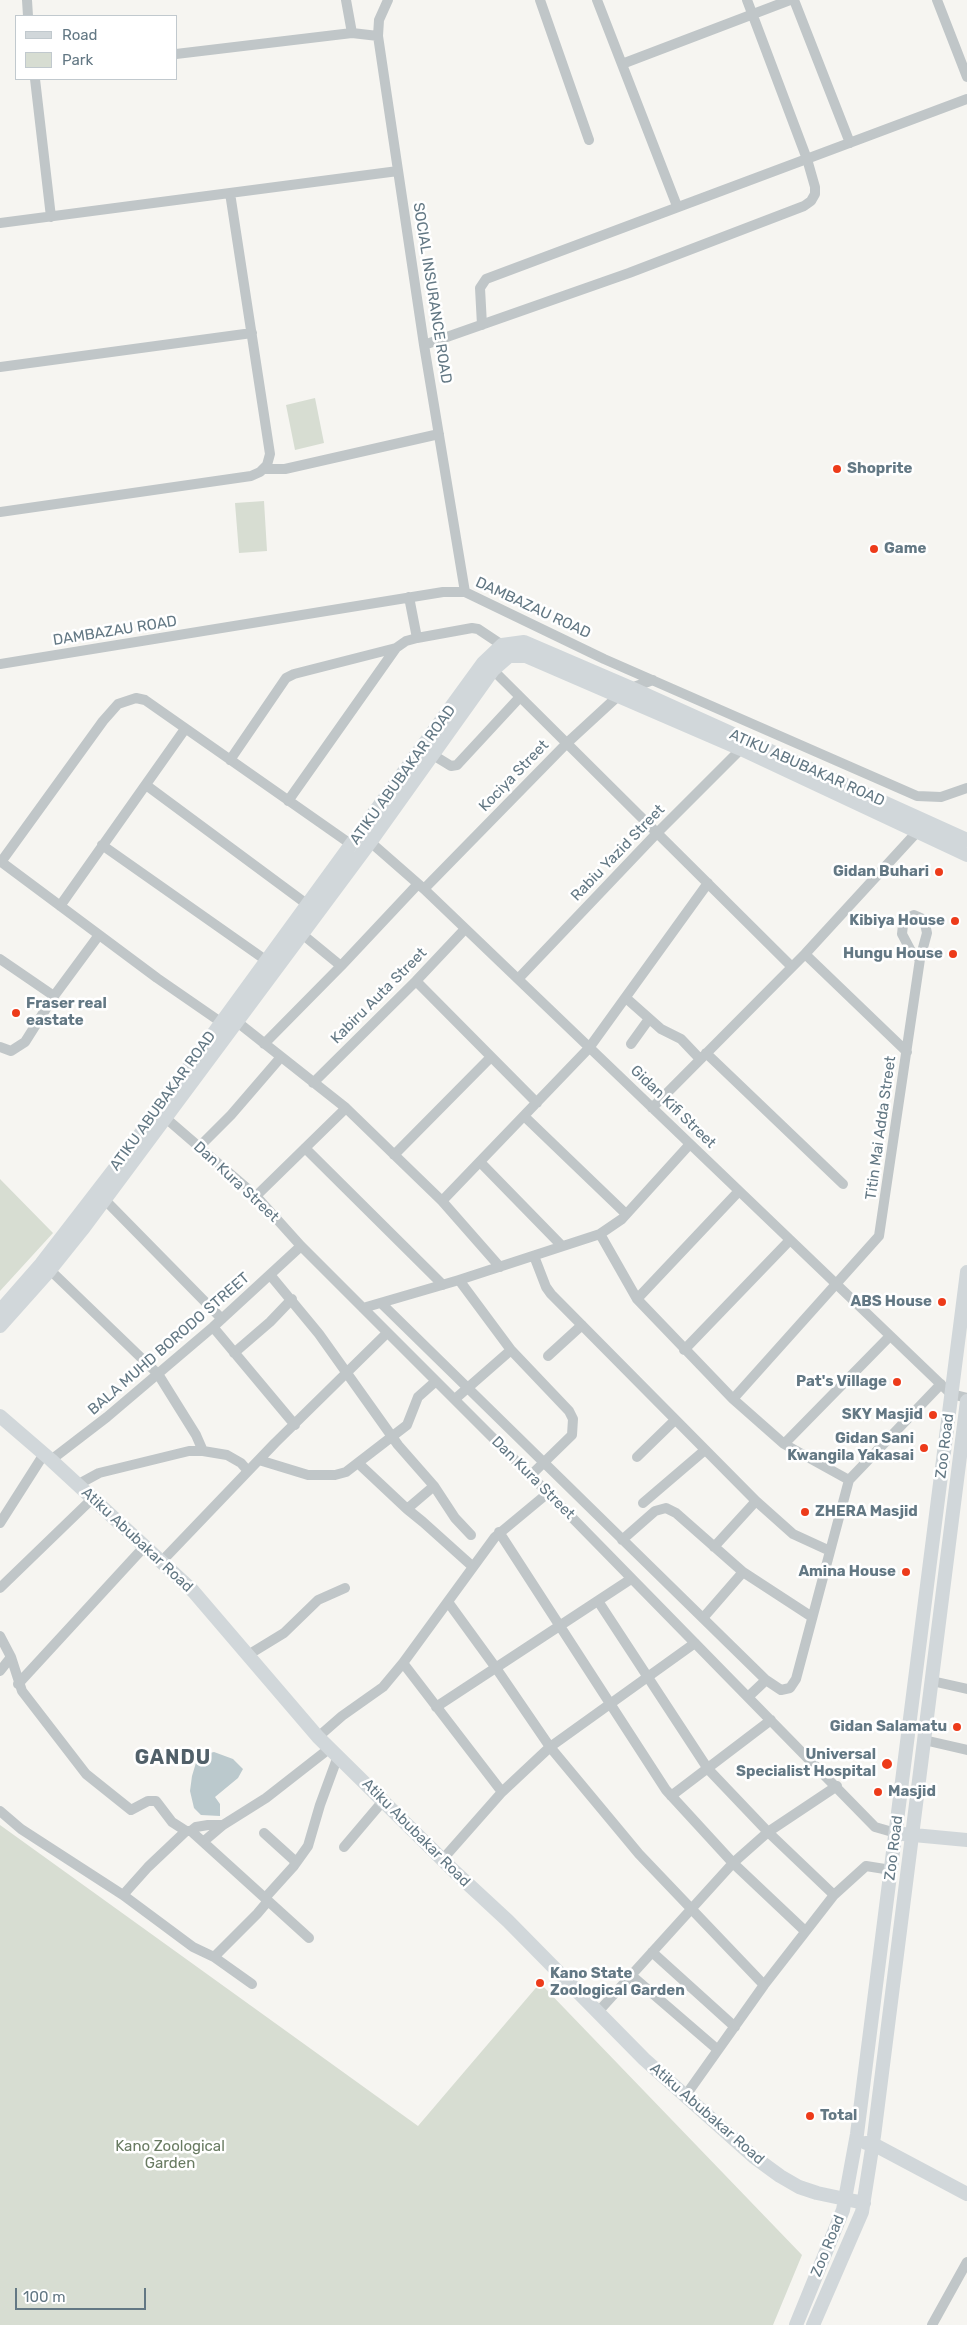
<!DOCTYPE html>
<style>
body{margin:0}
#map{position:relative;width:967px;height:2325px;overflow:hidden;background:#f6f5f1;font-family:Rubik,sans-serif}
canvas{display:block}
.legend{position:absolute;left:15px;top:15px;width:162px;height:65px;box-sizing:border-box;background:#fff;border:1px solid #c1c9ce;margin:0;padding:6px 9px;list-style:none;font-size:15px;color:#637884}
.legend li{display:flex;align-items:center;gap:10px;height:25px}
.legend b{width:25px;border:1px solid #c1c9ce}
.scale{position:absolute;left:15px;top:2288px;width:131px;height:22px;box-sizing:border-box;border:2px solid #637884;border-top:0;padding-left:6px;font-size:15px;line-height:18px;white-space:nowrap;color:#637884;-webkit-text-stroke:4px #fff;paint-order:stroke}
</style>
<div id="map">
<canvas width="967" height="2325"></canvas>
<ul class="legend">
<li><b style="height:6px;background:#d1d7da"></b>Road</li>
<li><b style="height:14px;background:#d7ddd2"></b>Park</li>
</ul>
<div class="scale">100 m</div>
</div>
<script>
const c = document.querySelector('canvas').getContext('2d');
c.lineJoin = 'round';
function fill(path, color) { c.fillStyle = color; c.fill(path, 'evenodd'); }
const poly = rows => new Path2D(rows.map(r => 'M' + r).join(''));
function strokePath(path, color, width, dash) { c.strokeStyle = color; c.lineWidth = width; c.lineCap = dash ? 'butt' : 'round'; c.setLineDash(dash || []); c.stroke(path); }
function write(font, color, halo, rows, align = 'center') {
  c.font = font + ' Rubik,sans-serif'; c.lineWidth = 5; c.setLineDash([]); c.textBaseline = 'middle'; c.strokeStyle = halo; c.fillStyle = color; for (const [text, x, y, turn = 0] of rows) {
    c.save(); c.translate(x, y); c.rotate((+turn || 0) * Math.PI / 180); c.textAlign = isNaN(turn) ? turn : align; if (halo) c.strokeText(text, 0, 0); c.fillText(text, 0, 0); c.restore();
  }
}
fill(poly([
 [315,398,324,443,295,450,286,405],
 [264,501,267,551,239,553,235,503],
 [0,1179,53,1233,0,1291],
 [0,1825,418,2126,540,1983,802,2255,773,2325,0,2325]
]), '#d7ddd2');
fill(poly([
 [214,1752,233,1759,243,1769,238,1778,215,1797,220,1804,220,1816,201,1815,194,1808,190,1791,192,1776,198,1756]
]), '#bbc9cd');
strokePath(poly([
 [27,0,28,16],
 [346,0,352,33],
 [388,0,379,20,378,36,424,345,465,592],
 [540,0,589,140],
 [597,0,677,206],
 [794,0,850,143],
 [937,0,967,77],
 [176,54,352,33,378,36],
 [622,64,790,0],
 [35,79,51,217],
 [0,223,398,171],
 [482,325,480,288,486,279,967,99],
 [424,345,629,273,804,206,811,201,815,194,815,187,807,159,747,0],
 [0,367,252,333],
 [264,469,285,469,439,434],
 [0,512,251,476,260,472,267,465,270,454,230,193],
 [409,597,417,638],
 [0,664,443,592,465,592,604,659,917,796,941,797,967,788],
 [493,670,791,966],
 [433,755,451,766,457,765,520,697],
 [230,760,286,678,294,674,396,648],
 [146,785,308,905],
 [288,801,396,648,406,641,417,638,472,628,478,629,502,645],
 [360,833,424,889,951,1394,967,1398],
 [102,845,267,961],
 [0,861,157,978,225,1025],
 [1,862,103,721,118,704,136,698,145,700,352,845],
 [424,889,567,743,617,697,631,688,653,680],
 [60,906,185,729],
 [302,934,341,966],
 [805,954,907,1052],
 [0,959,54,996],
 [518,979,657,833,741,749],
 [416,981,537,1103],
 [626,998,661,1029,681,1039,700,1059],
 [236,1021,346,1108,442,1201,500,1267],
 [264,1044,341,966,418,884],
 [631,1044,649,1019],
 [0,1047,11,1051,25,1042,54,996,99,935],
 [706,1053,843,1184],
 [313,1083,416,981,465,929],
 [652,1108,805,954,917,832],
 [161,1114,256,1196,301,1246,548,1493,875,1827,896,1833],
 [524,1116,626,1214],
 [199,1147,231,1115,281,1057],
 [305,1148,443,1285],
 [394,1155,491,1057],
 [480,1162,562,1246],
 [256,1196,346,1108],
 [105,1200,222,1319],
 [442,1201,589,1048,708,883],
 [600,1234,637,1299,733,1399,784,1444,849,1480],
 [534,1256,546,1287,551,1294,756,1501,793,1534,830,1551],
 [50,1270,158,1374,196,1435,203,1451],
 [271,1276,319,1334,398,1445,434,1486,455,1518,471,1535],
 [459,1280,511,1350,569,1411,573,1419,572,1435,531,1475],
 [637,1299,739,1191],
 [381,1303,766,1680],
 [363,1308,459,1280,600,1234,622,1219,690,1144],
 [213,1327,295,1425],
 [684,1350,790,1240],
 [234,1353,270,1322,292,1299],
 [548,1356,582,1325],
 [455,1399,511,1350],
 [733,1399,879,1236,920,959,927,933,925,924,921,918,914,915,908,918,903,925,902,934,911,951,920,959],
 [784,1444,890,1336],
 [637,1457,675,1420],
 [51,1460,107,1417,213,1327,301,1246],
 [259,1460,308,1475,335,1475,346,1472,407,1425,418,1397,436,1381],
 [358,1463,407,1509,423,1522,472,1566],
 [77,1485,99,1473,189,1451,203,1451,227,1455,241,1463,248,1471],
 [643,1503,705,1450],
 [407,1509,434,1486],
 [0,1523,44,1454],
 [499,1532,666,1790,733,1863,805,1931],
 [622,1540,655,1511,666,1508,676,1513,743,1572,812,1617],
 [714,1547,756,1501],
 [162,1561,275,1443,387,1333],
 [0,1588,92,1499],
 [598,1601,708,1769,768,1832,834,1895],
 [448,1602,496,1668,550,1747,639,1854,764,1985],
 [703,1618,743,1572],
 [0,1636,11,1657,22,1691,86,1774,131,1810,148,1801,156,1801,172,1822,186,1831,191,1831,309,1938],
 [248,1655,284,1633,318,1600,345,1588],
 [403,1663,502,1792],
 [0,1671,11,1657],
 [932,1681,967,1689],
 [18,1684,145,1546],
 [748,1697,766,1680,781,1690,790,1688,796,1679,849,1480,941,1384],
 [436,1707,631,1579],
 [318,1737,342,1716,383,1687,403,1663,495,1537,548,1493],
 [924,1740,967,1750],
 [671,1796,771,1720],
 [0,1811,21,1829,123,1895,193,1947,214,1957,252,1984],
 [191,1831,196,1827,208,1825,223,1825],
 [264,1833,296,1862],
 [203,1842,223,1825,266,1798,330,1748],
 [344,1847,383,1801],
 [442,1860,502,1792,550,1747,695,1643],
 [123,1895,148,1867,186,1831],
 [265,1898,293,1867,308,1846,320,1805,338,1756],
 [652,1952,735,2027],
 [214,1957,257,1914,268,1901],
 [631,1975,718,2050],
 [597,2013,733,1863,768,1832,837,1786],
 [686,2095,764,1985,834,1895,866,1866,891,1870],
 [932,2325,967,2262]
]), '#c0c6c8', 10);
strokePath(poly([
 [0,1311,41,1264,122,1159,483,663,502,645,524,642,631,688,967,840],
 [0,1326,50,1270,82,1230,371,841,493,670,509,656,526,656,741,749,967,855],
 [0,1416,51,1460,193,1591,318,1737,455,1872,508,1921,644,2059,754,2157,780,2176,799,2187,817,2193,864,2203],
 [903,1834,967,1840],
 [866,2143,873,2144,967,2194],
 [796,2325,843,2210,857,2134,967,1272],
 [813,2325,862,2212,874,2136,967,1401]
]), '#d1d7da', 14);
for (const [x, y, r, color] of [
 [837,469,5,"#ed3b1a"],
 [874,549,5,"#ed3b1a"],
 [939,872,5,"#ed3b1a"],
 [955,921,5,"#ed3b1a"],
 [953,954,5,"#ed3b1a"],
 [16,1013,5,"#ed3b1a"],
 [942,1302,5,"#ed3b1a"],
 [897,1382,5,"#ed3b1a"],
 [933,1415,5,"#ed3b1a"],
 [924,1448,5,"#ed3b1a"],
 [805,1512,5,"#ed3b1a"],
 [906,1572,5,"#ed3b1a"],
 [957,1727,5,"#ed3b1a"],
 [887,1764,6,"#ed3b1a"],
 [878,1792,5,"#ed3b1a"],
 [540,1983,5,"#ed3b1a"],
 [810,2116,5,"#ed3b1a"]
]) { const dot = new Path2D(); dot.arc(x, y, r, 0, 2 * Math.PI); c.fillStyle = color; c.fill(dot); strokePath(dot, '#fff', 2); }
write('15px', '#637884', '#fff', [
 ["SOCIAL INSURANCE ROAD",432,293,81],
 ["DAMBAZAU ROAD",533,608,25],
 ["DAMBAZAU ROAD",115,631,-9],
 ["ATIKU ABUBAKAR ROAD",807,768,24],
 ["ATIKU ABUBAKAR ROAD",403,775,-54],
 ["Kociya Street",514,776,-46],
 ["Rabiu Yazid Street",618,853,-46],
 ["Kabiru Auta Street",379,996,-45],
 ["ATIKU ABUBAKAR ROAD",163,1101,-54],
 ["Gidan Kifi Street",673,1107,44],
 ["Titin Mai Adda Street",881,1128,-82],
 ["Dan Kura Street",236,1182,43],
 ["BALA MUHD BORODO STREET",169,1344,-41],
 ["Zoo Road",945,1446,-83],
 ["Dan Kura Street",533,1478,45],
 ["Atiku Abubakar Road",137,1540,43],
 ["Atiku Abubakar Road",416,1833,45],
 ["Zoo Road",894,1848,-83],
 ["Atiku Abubakar Road",707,2114,41],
 ["Zoo Road",828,2246,-68]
]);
write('bold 15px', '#637884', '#fff', [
 ["Shoprite",847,469,"left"],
 ["Game",884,549,"left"],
 ["Gidan Buhari",929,872],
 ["Kibiya House",945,921],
 ["Hungu House",943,954],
 ["Fraser real",26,1004,"left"],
 ["eastate",26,1021,"left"],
 ["ABS House",932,1302],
 ["Pat's Village",887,1382],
 ["SKY Masjid",923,1415],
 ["Gidan Sani",914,1439],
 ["Kwangila Yakasai",914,1456],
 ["ZHERA Masjid",815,1512,"left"],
 ["Amina House",896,1572],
 ["Gidan Salamatu",947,1727],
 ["Universal",876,1755],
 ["Specialist Hospital",876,1772],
 ["Masjid",888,1792,"left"],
 ["Kano State",550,1974,"left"],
 ["Zoological Garden",550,1991,"left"],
 ["Total",820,2116,"left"]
], 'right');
write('15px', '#697b62', '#fff', [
 ["Kano Zoological",170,2147],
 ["Garden",170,2164]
]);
c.letterSpacing = '1px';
write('bold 20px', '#516069', '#fff', [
 ["GANDU",173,1758]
]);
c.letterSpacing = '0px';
</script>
